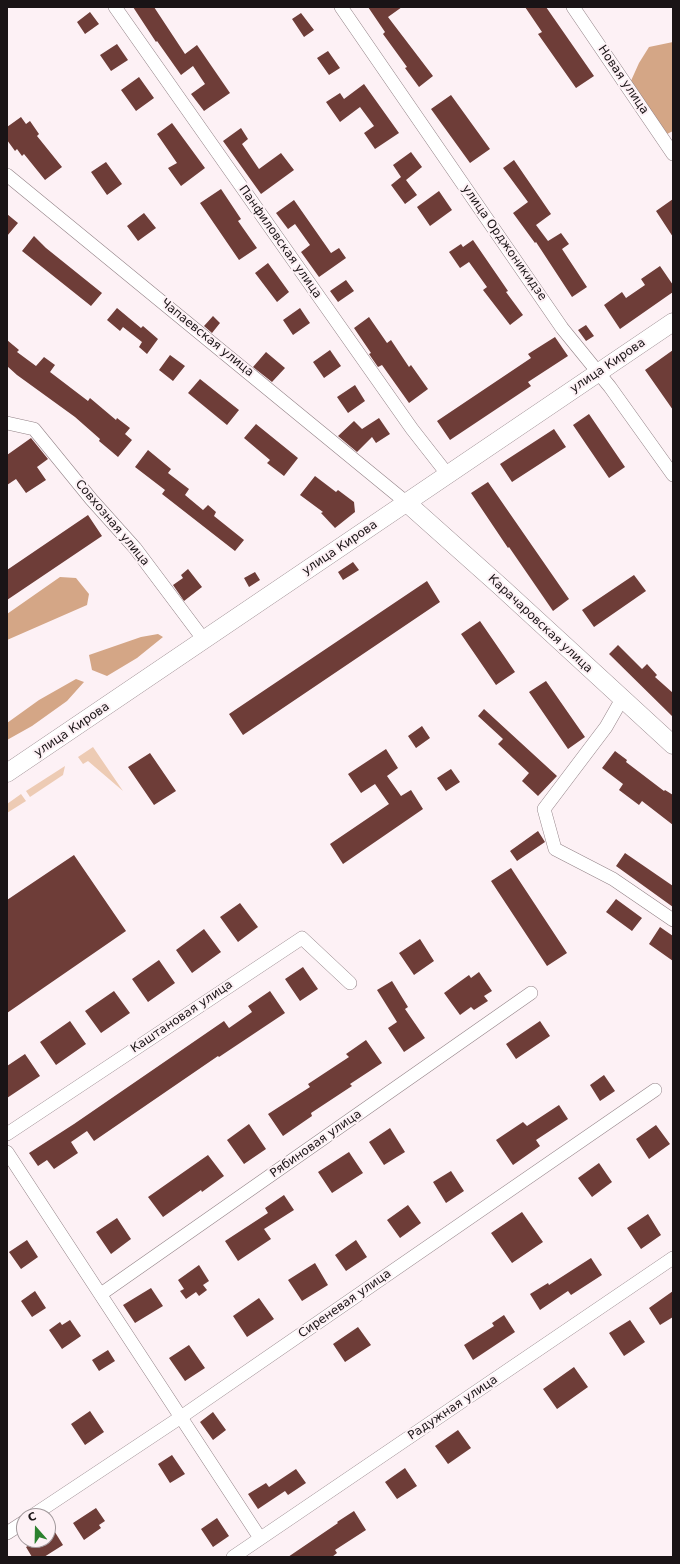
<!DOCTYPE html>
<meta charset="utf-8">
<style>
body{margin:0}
#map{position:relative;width:680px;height:1564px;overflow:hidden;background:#fdf1f5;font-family:"DejaVu Sans",sans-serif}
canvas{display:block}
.frame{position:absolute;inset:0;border:8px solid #1a1416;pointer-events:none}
.north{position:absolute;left:16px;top:1508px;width:40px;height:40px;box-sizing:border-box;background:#fdf1f5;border:1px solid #a2999c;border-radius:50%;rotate:340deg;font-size:11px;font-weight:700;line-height:16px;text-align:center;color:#1a1416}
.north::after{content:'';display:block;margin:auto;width:14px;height:18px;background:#2c812e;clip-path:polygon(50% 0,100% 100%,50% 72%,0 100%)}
</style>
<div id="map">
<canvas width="680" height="1564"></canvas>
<div class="frame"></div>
<div class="north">С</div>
</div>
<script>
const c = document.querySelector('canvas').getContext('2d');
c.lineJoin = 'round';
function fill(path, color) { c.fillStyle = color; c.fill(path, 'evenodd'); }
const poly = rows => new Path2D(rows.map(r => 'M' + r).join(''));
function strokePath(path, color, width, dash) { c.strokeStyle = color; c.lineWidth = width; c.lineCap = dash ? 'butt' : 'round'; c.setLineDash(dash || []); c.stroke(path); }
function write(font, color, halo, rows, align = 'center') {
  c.font = font + ' "DejaVu Sans",sans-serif'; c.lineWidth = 4; c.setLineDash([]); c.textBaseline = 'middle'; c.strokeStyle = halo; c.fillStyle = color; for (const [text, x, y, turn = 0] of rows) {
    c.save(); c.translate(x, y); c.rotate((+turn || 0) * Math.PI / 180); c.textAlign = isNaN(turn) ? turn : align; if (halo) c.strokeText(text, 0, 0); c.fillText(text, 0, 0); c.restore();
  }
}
fill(poly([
 [93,747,123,791,88,761,83,764,78,757],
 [65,766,63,775,30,797,26,791],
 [21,794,26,801,7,813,7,804]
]), '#edcbb4');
fill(poly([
 [673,42,673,131,667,134,657,126,630,83,639,63,649,47],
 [60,577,76,578,89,594,87,605,7,640,7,614],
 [158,634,163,637,137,658,107,676,92,670,89,655,141,637],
 [76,679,84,682,67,701,32,726,7,740,7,723,39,700]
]), '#d4a686');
fill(poly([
 [133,7,154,7,185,54,197,45,230,93,204,111,191,94,205,84,193,66,181,75,157,41,156,42],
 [368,7,402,7,388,17,433,76,419,87,405,68,407,67,383,34,385,32],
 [525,7,546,7,594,76,576,88,538,34,542,32],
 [90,12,99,24,85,34,77,22],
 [301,13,314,30,304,37,292,19],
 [117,44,128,60,111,71,100,55],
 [328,51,340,68,329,75,317,58],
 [139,77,154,98,136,111,121,90],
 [364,84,399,133,375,149,364,133,374,126,360,107,340,122,326,102,340,93,344,99],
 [451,95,490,149,470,163,431,109],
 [21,117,26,124,30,121,39,134,37,136,62,167,45,180,24,154,22,156,17,149,15,151,7,140,7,127],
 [172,123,205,168,181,186,168,168,177,163,157,134],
 [241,128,248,139,242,144,259,169,281,153,294,170,261,194,223,141],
 [411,152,422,167,406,180,417,195,405,204,391,185,401,177,393,165],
 [514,160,551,214,536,225,548,241,561,233,569,244,562,249,587,287,572,297,536,242,535,243,513,213,528,202,503,168],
 [106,162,122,184,107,195,91,172],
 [221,189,241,219,238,221,257,248,239,260,200,203],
 [439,191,452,210,430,226,417,207],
 [673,199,673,237,656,211],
 [294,200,331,253,339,248,346,258,319,277,301,252,310,245,295,224,288,229,276,213],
 [144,213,156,228,138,241,127,226],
 [7,214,18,223,7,236],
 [34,236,46,248,102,293,91,306,22,251],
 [473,240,508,291,506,292,523,315,510,325,483,290,487,287,469,262,460,268,449,252,461,244,463,247],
 [268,263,289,292,277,302,255,273],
 [660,266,673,285,673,292,620,329,604,305,622,292,626,298,645,285,641,279],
 [346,280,354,291,338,302,330,291],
 [117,308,141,328,143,326,158,339,147,354,139,347,142,342,123,327,120,331,107,320],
 [300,308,310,323,293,335,283,320],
 [213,316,220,323,212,333,204,326],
 [369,317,387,343,391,340,409,367,411,365,428,389,409,403,382,365,378,367,369,354,371,353,354,328],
 [586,325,594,336,586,341,578,330],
 [555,337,568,356,528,382,531,386,450,440,437,421,531,358,528,354],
 [7,340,19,350,17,352,36,366,44,357,55,365,50,372,88,401,90,398,116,420,117,418,130,428,125,434,132,440,118,457,99,441,100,439,75,417,17,375,7,366],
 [330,350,341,366,324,378,313,362],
 [673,350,673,410,645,370],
 [266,352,285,368,272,382,253,367],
 [170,355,185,366,173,381,159,370],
 [200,379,239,410,227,425,188,393],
 [355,385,365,401,348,413,337,397],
 [589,414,625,467,609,478,573,425],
 [379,418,390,434,376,443,372,437,357,452,338,436,354,421,362,429],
 [256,424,298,458,284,476,267,463,270,460,244,438],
 [554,429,566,447,512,482,500,464],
 [31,438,48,459,37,467,46,480,26,493,16,479,7,485,7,455],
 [148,450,171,469,168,473,189,489,185,495,203,510,208,505,216,512,214,516,244,540,235,551,162,494,165,490,135,467],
 [315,476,336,492,338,490,354,502,355,512,335,528,321,513,323,512,300,495],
 [488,482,569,599,553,611,509,547,508,548,471,493],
 [88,515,102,536,7,600,7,570],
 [353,562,359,570,343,580,338,572],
 [188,569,202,587,184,601,173,585,183,578,181,575],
 [255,572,260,580,249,587,244,578],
 [634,575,646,591,594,627,582,610],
 [427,581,440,602,243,735,229,714],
 [480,621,515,672,496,685,461,634],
 [618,645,642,669,647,664,657,675,655,677,673,693,673,717,609,654],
 [546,681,585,737,568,749,529,692],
 [484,709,557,776,538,796,522,781,529,773,498,744,503,739,478,716],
 [422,726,430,738,416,748,408,736],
 [386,749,398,768,387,776,401,796,411,790,423,809,343,864,330,844,389,804,375,784,361,793,348,774],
 [615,751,627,760,626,762,664,791,665,790,673,795,673,825,642,801,639,805,619,790,623,784,602,768],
 [150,753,176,791,154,805,128,767],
 [451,769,460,782,446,791,437,778],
 [538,831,545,842,517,861,510,851],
 [625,853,673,886,673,907,616,866],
 [74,855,126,931,7,1013,7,900],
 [511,868,567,953,547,966,491,881],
 [616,899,642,918,632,931,606,912],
 [240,903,258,927,238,942,220,917],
 [660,927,673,936,673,961,649,944],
 [204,929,221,952,192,973,176,950],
 [420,939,434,961,414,975,399,953],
 [159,960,175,983,148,1002,132,979],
 [303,967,318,989,300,1001,285,979],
 [479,972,492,991,484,996,488,1001,474,1010,471,1007,460,1015,444,993,469,975,471,978],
 [392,981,408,1007,405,1009,425,1038,404,1052,388,1028,397,1022,377,990],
 [114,991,130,1013,101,1033,85,1011],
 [270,991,285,1013,219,1057,218,1056,94,1141,87,1131,71,1142,78,1153,54,1169,47,1160,38,1166,29,1153,74,1124,224,1021,229,1028,252,1012,248,1006],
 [70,1021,86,1044,56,1065,40,1042],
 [540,1021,550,1036,516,1059,506,1044],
 [366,1040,382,1063,350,1084,352,1086,311,1113,312,1116,283,1136,268,1114,310,1087,308,1084,349,1057,346,1054],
 [25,1054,40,1076,7,1098,7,1066],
 [604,1075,615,1091,600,1101,590,1085],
 [559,1105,568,1119,536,1140,540,1146,513,1165,496,1140,523,1122,527,1126],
 [249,1124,266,1149,244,1164,227,1140],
 [656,1125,670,1144,649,1159,636,1139],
 [390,1128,405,1152,384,1165,369,1142],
 [349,1152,363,1173,332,1193,318,1172],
 [208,1155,224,1176,202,1192,201,1190,163,1217,148,1197],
 [599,1163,612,1182,592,1197,578,1178],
 [451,1171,464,1191,446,1203,433,1182],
 [284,1195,294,1210,264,1229,271,1239,238,1261,225,1241,268,1213,265,1208],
 [408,1205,421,1223,400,1238,387,1220],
 [522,1212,543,1242,512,1263,491,1233],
 [648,1214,661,1235,641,1249,627,1228],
 [117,1218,131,1239,111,1254,96,1232],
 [27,1240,38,1257,21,1269,9,1252],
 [356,1240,367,1257,346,1271,335,1255],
 [591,1258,602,1275,571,1295,568,1291,540,1310,530,1294,548,1283,549,1285],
 [315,1263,328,1285,302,1301,288,1280],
 [199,1265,209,1281,203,1285,207,1290,199,1296,196,1292,186,1299,180,1291,184,1289,178,1280],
 [151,1288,163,1306,135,1323,123,1305],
 [35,1291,46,1308,32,1317,21,1301],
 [673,1291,673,1317,660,1325,649,1308],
 [259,1298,274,1319,247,1337,233,1316],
 [504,1315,515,1332,473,1360,464,1345,494,1326,492,1323],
 [70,1320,81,1336,62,1349,49,1330,60,1322,62,1325],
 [630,1320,645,1342,624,1356,609,1333],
 [358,1327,371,1345,345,1362,333,1344],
 [189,1345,205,1368,185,1381,169,1358],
 [108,1350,115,1361,99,1371,92,1360],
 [574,1367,588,1387,557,1409,543,1389],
 [90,1411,104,1432,85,1445,71,1424],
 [213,1412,226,1430,213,1440,200,1422],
 [458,1430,471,1448,448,1464,435,1446],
 [172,1455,185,1474,170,1483,158,1464],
 [405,1468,417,1486,397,1499,385,1482],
 [296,1469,306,1483,288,1495,285,1491,258,1509,248,1494,266,1483,269,1487],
 [96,1508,105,1521,99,1525,101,1528,84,1540,73,1523],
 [354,1511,366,1530,335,1550,337,1553,332,1557,288,1557,338,1523,337,1522],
 [217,1518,229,1536,213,1547,201,1529],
 [48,1521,63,1545,44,1557,32,1557,26,1547,38,1540,48,1540]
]), '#6e3d38');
const street = poly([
 [115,7,412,429,448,475],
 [341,7,562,328,610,387,673,475],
 [573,7,673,154],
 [7,175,407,503],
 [7,423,34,429,91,499,135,548,204,640],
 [622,699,606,727,544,809,555,849,613,879,673,920],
 [7,1134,302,938,350,983],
 [7,1152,260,1538],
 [101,1294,531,993],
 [32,1516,181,1417,655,1090],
 [7,1533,24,1522],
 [233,1557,673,1258]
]);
const secondary = poly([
 [407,503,500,586,673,745],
 [7,773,673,322]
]);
strokePath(street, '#928186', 14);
strokePath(secondary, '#928186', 19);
strokePath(street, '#fff', 13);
strokePath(secondary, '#fff', 18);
write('12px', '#1a1416', '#fdf1f5', [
 ["Новая улица",623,80,56],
 ["Панфиловская улица",280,242,55],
 ["улица Орджоникидзе",504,243,55],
 ["Чапаевская улица",207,338,39],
 ["улица Кирова",608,366,-34],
 ["Совхозная улица",112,523,50],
 ["улица Кирова",340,548,-34],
 ["Карачаровская улица",540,624,43],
 ["улица Кирова",72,730,-34],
 ["Каштановая улица",182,1017,-34],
 ["Рябиновая улица",316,1144,-35],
 ["Сиреневая улица",345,1304,-35],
 ["Радужная улица",453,1408,-34]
]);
</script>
